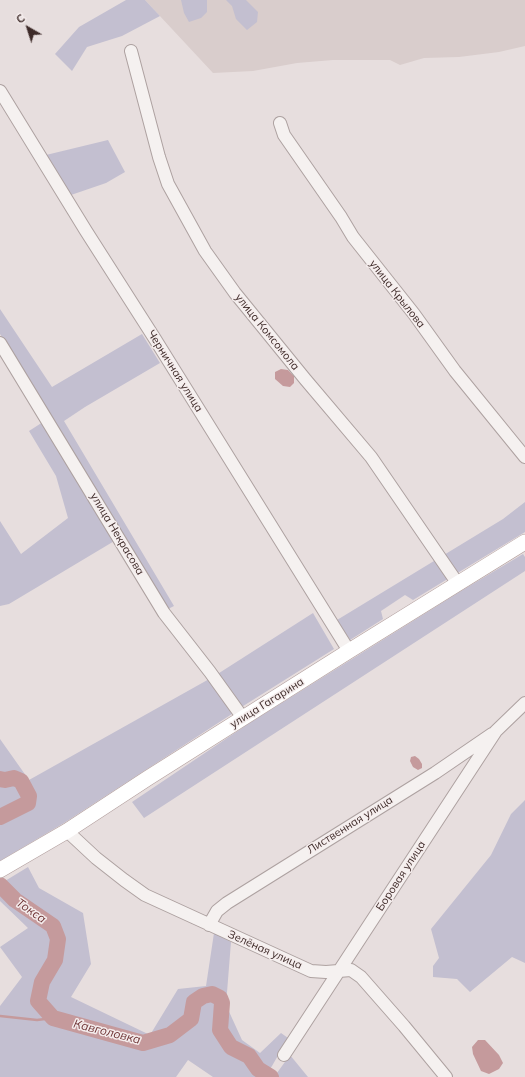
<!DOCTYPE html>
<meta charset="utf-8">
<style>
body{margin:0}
#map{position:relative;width:525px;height:1077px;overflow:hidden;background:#e7dede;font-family:Mulish,sans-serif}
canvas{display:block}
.north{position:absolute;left:8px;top:8px;width:40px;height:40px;-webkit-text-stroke:3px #f5eded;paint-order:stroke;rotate:321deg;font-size:11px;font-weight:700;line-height:16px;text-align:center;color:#3d2a28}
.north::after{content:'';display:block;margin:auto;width:14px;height:18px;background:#3d2a28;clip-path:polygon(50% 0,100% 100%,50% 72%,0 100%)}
</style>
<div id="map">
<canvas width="525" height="1077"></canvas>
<div class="north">С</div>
</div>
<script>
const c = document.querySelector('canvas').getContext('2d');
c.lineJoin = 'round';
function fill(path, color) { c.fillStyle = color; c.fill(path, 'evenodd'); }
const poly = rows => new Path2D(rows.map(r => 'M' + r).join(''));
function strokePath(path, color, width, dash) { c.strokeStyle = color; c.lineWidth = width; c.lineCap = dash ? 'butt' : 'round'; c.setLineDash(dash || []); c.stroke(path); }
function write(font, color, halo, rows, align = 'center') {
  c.font = font + ' Mulish,sans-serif'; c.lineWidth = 3; c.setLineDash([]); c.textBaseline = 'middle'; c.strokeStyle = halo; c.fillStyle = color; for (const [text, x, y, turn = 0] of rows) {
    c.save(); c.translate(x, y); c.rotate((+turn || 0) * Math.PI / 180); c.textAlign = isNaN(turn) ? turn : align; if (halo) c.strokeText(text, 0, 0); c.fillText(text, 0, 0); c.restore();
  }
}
fill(poly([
 [145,0,525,0,525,46,499,52,459,57,424,58,400,65,390,60,333,60,297,63,253,71,213,73]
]), '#d9cdcc');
fill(poly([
 [126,0,145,0,160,16,122,36,87,47,72,71,55,54,79,27],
 [181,0,207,0,207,12,201,18,189,22,184,13],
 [226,0,246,0,258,12,257,22,247,30,236,19,232,6],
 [108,140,125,172,106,183,71,195,46,155],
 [0,309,52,387,142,334,160,363,85,407,64,421,174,606,168,609,0,334],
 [43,422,116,540,9,604,0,606,0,519,0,521,21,554,68,518,56,476,29,431],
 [525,502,525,532,413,600,405,595,381,611,383,619,350,640,337,620,503,519],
 [523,554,525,557,525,571,144,818,132,802,248,724,461,591],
 [313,613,334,649,240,708,216,675],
 [211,678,235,712,64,823,0,861,0,739,29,780],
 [525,800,525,963,512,957,470,992,457,979,433,977,433,966,439,958,431,929,491,855,511,814],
 [28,867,39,888,83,913,91,964,71,997,150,1035,178,989,206,986,214,933,231,942,226,1005,242,1040,260,1053,281,1033,288,1038,272,1066,264,1077,213,1077,188,1060,176,1077,0,1077,0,1006,22,977,0,947,28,928,0,901,0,884],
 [290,1055,308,1077,274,1077]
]), '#c3bfd0');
fill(poly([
 [281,369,288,370,294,376,294,383,290,387,283,386,275,379,275,372],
 [415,756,419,759,422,764,422,768,418,770,413,767,410,761,411,757],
 [478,1040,485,1040,499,1055,503,1063,499,1069,489,1074,481,1071,473,1054,472,1047]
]), '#c59a9c');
strokePath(poly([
 [0,1016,37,1020,53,1018]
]), '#c59a9c', 2.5);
strokePath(poly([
 [0,779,5,780,14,778,21,781,29,796,28,803,0,817],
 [0,885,15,900,53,926,58,939,55,960,42,982,38,1001,53,1018,143,1043,170,1035,191,1019,194,1002,203,996,212,994,220,998,222,1003,220,1030,231,1047,249,1056,258,1069,271,1077]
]), '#c59a9c', 16);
const minor = poly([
 [131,51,159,157,168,184,205,251,235,293,305,379,371,457,458,584],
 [0,91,86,231,155,339,349,651],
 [280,123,284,135,341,217,353,237,414,314,455,371,525,457],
 [0,343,164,613,210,672,243,718],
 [67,831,96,858,124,880,145,895,311,971,326,972,351,970,361,977,404,1026,446,1077],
 [209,925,217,911,227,903,435,773,492,734],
 [284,1055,496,731,525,703]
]);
const major = poly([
 [0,870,67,831,148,778,349,651,525,542]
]);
strokePath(minor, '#ada1a0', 14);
strokePath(major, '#b29f9e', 16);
strokePath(minor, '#f5f1f0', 12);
strokePath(major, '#fff', 15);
write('11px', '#3d2a28', '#f5eded', [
 ["улица Крылова",397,294,52],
 ["улица Комсомола",267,332,51],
 ["Черничная улица",175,371,58],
 ["улица Некрасова",117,534,59],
 ["улица Гагарина",267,703,-32],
 ["Лиственная улица",350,825,-32],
 ["Боровая улица",401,876,-57],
 ["Зелёная улица",265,950,24]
]);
write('italic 12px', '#6e3435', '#f5eded', [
 ["Токса",31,911,35],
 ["Кавголовка",107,1032,14]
]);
</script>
